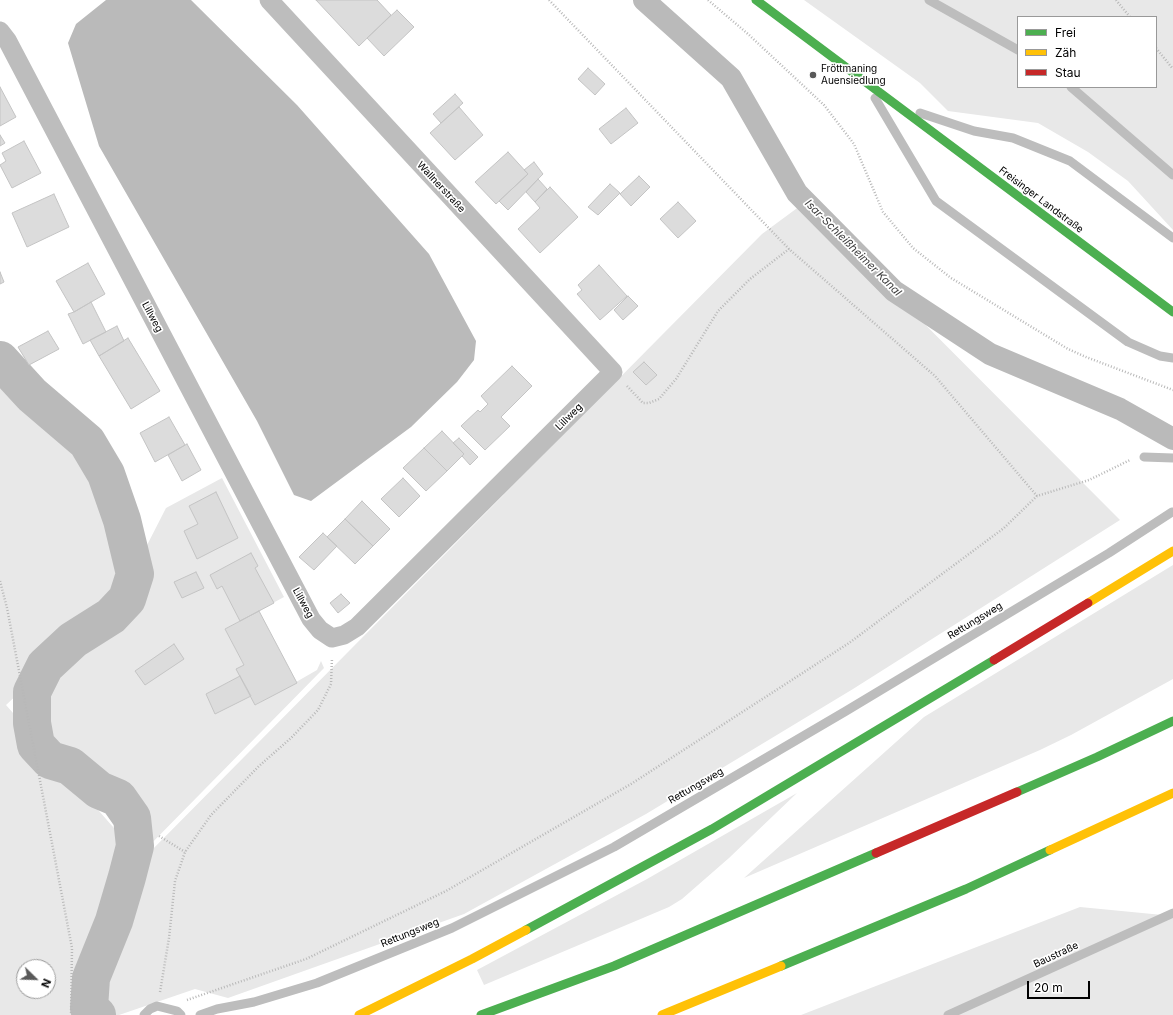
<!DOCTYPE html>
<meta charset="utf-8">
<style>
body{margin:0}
#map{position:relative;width:1173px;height:1015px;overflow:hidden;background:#fff;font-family:Inter,sans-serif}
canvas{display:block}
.legend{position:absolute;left:1017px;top:16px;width:140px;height:72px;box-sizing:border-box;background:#fff;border:1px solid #999;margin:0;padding:5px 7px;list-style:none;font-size:12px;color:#000}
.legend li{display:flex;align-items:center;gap:8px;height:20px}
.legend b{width:20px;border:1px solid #999}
.north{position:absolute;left:16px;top:959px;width:40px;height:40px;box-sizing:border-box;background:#fff;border:1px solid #999;border-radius:50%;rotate:113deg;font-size:11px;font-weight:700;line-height:16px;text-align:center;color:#000}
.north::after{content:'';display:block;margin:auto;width:14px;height:18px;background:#595959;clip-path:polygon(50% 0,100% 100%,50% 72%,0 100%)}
.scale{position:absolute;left:1027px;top:981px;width:63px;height:18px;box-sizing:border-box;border:2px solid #000;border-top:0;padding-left:5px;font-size:12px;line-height:14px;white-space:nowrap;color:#000;-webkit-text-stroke:3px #fff;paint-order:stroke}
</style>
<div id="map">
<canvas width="1173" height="1015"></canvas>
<ul class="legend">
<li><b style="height:5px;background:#4caf50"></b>Frei</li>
<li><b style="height:5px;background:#ffc107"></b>Zäh</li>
<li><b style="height:5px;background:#c62828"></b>Stau</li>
</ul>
<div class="north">N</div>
<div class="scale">20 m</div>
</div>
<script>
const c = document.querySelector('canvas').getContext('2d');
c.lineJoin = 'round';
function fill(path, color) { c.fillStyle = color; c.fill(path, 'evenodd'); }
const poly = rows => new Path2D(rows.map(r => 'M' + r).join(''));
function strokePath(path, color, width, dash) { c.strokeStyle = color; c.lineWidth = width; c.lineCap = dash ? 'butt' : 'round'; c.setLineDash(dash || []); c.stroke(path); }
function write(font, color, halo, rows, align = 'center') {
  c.font = font + ' Inter,sans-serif'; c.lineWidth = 3.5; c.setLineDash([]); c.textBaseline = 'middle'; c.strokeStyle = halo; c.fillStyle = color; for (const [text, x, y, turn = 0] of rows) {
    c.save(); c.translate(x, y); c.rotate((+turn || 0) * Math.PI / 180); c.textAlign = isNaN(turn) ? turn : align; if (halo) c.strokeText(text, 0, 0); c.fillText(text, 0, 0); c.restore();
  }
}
fill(poly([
 [804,0,1173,0,1173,230,1128,181,1088,152,1038,123,948,111,920,83],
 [1018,17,1156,17,1156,87,1018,87],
 [804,203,1120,520,853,689,646,814,464,914,228,998,195,989,119,1015,0,1015,0,359,78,422,129,498,135,532,114,604,6,705,142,860,762,234],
 [24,967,48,967,48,991,24,991],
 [222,478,284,597,225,629,244,665,240,676,206,694,215,713,251,696,256,705,317,670,321,661,324,668,142,853,144,830,135,810,124,795,106,780,78,764,61,750,46,729,39,709,53,672,116,625,137,601,143,553,166,508],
 [1173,565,1173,679,1071,735,1040,750,744,878,924,717],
 [797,793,729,858,682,899,669,907,484,985,477,970,647,879],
 [1080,907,1173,916,1173,1015,801,1015]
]), '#e8e8e8');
fill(poly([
 [106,0,191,0,297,105,429,254,476,341,474,360,457,382,411,427,311,501,294,495,257,421,99,146,68,43,76,24]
]), '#bababa');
strokePath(poly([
 [644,0,731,78,797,193,894,291,990,354,1120,409,1173,439]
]), '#bababa', 22);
strokePath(poly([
 [0,360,32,395,87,442,106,474,122,520,135,574,127,599,111,616,73,640,45,666,32,692,32,723,36,745,50,760,70,766,99,790,118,798,132,818,135,846,127,877,114,921,91,978,89,1008,97,1015]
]), '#bababa', 38);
const building = poly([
 [316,0,377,0,391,15,359,46,316,0],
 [397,10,414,27,384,56,367,38,397,10],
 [588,68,605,84,595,95,578,79,588,68],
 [0,87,16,117,0,126,0,87],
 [455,94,463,103,441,123,433,114,455,94],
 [459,107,483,135,455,160,430,133,459,107],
 [626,108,638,123,611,144,599,129,626,108],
 [0,135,5,143,0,146,0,135],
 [24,141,41,173,12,188,0,165,6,161,2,153,24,141],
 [508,152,528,174,496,204,475,182,508,152],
 [534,162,543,174,508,210,499,201,528,174,524,170,534,162],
 [639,176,650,187,631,206,620,194,639,176],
 [538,179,547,189,535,202,526,192,538,179],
 [610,184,620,193,598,215,588,207,610,184],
 [550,187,578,217,540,253,518,229,540,208,535,202,550,187],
 [54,194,69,227,27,247,12,213,54,194],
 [678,202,696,221,678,238,660,219,678,202],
 [88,263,105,294,74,312,56,281,88,263],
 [599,265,627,296,600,320,577,294,582,290,578,285,599,265],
 [0,272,4,282,0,284,0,272],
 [628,296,638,306,623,320,614,310,628,296],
 [91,302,106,332,83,344,68,314,74,312,91,302],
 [117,326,124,341,99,356,90,340,117,326],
 [48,331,59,349,29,365,18,347,48,331],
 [128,338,160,391,131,409,99,356,128,338],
 [644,362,657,375,646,385,633,372,644,362],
 [512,366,532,386,501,417,510,426,485,450,461,426,478,410,480,412,488,404,481,396,512,366],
 [169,417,185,445,155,462,140,433,169,417],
 [442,431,464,454,447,471,424,448,442,431],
 [459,438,478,457,470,465,462,456,464,454,453,443,459,438],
 [187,444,201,470,182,481,168,455,187,444],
 [424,448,447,471,426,491,403,468,424,448],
 [403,478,420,496,399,517,381,499,403,478],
 [216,492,238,538,197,559,184,531,198,524,189,506,216,492],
 [362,501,390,529,373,546,345,519,362,501],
 [345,519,373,546,355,564,327,537,345,519],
 [323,533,337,546,314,570,299,557,323,533],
 [251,553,258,566,255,568,274,603,240,621,222,586,217,589,210,575,251,553],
 [196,572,204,588,182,598,174,582,196,572],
 [341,594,350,603,338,613,330,603,341,594],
 [259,611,297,683,255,705,236,669,244,665,225,629,259,611],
 [174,644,184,659,145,685,135,671,174,644],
 [240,676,251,696,215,714,206,694,240,676]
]);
fill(building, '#dcdcdc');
strokePath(building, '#c4c4c4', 1);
strokePath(poly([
 [549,0,789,249,935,376,1037,496],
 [708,0,748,34,824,105,854,144,883,212,913,248,951,278,1068,349,1086,357,1173,390],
 [1116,0,1130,17],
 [1156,48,1173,69],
 [627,386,643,403,649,403,659,399,676,379,718,311,750,279,789,249],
 [0,581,7,608,72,948,71,1015],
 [159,836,185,852],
 [160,992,169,938,175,881,185,852,211,815,259,766,291,738,318,710,331,684,332,658],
 [187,1000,306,959,446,891,631,784,849,643,1004,528,1037,496,1089,480,1130,460]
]), '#b8b8b8', 2.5, [1, 2]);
strokePath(poly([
 [929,0,1018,50],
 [1071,87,1173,175],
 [875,98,936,201,1128,342,1160,356,1173,358],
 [920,113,974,131,1013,138,1070,161,1173,238],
 [1144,457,1173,458],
 [144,1015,150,1009,157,1006,177,1011,181,1015],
 [200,1015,217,1009,254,1002,317,983,452,928,614,847,846,711,1109,553,1172,512],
 [948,1015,1173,913]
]), '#bdbdbd', 9);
strokePath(poly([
 [0,31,7,40,311,619,320,630,332,638,344,635,357,627,613,372,269,0]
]), '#bdbdbd', 19);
strokePath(poly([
 [756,0,1173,312],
 [1017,792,1097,757,1173,721],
 [526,930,712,829,994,660],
 [781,966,966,889,1050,850],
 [481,1015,614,966,876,853]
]), '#4caf50', 9);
strokePath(poly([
 [1088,603,1173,551],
 [1050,850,1173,793],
 [359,1015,472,959,526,930],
 [662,1015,781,966]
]), '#ffc107', 9);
strokePath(poly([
 [994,660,1088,603],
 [876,853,1017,792]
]), '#c62828', 9);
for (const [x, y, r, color] of [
 [813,75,4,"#595959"]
]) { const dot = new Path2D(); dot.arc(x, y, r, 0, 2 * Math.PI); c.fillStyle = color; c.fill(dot); strokePath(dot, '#fff', 1.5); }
write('10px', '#000', '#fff', [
 ["Fröttmaning",821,69],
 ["Auensiedlung",821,81]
], 'left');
write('10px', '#000', '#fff', [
 ["Wallnerstraße",441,187,47],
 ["Freisinger Landstraße",1041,200,37],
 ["Lillweg",152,317,62],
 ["Lillweg",569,417,-45],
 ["Lillweg",303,603,61],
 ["Rettungsweg",975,621,-31],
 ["Rettungsweg",696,786,-30],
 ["Rettungsweg",410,933,-22],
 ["Baustraße",1056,955,-25]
]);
write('italic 11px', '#3e3e3e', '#fff', [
 ["Isar-Schleißheimer Kanal",853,248,45]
]);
</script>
